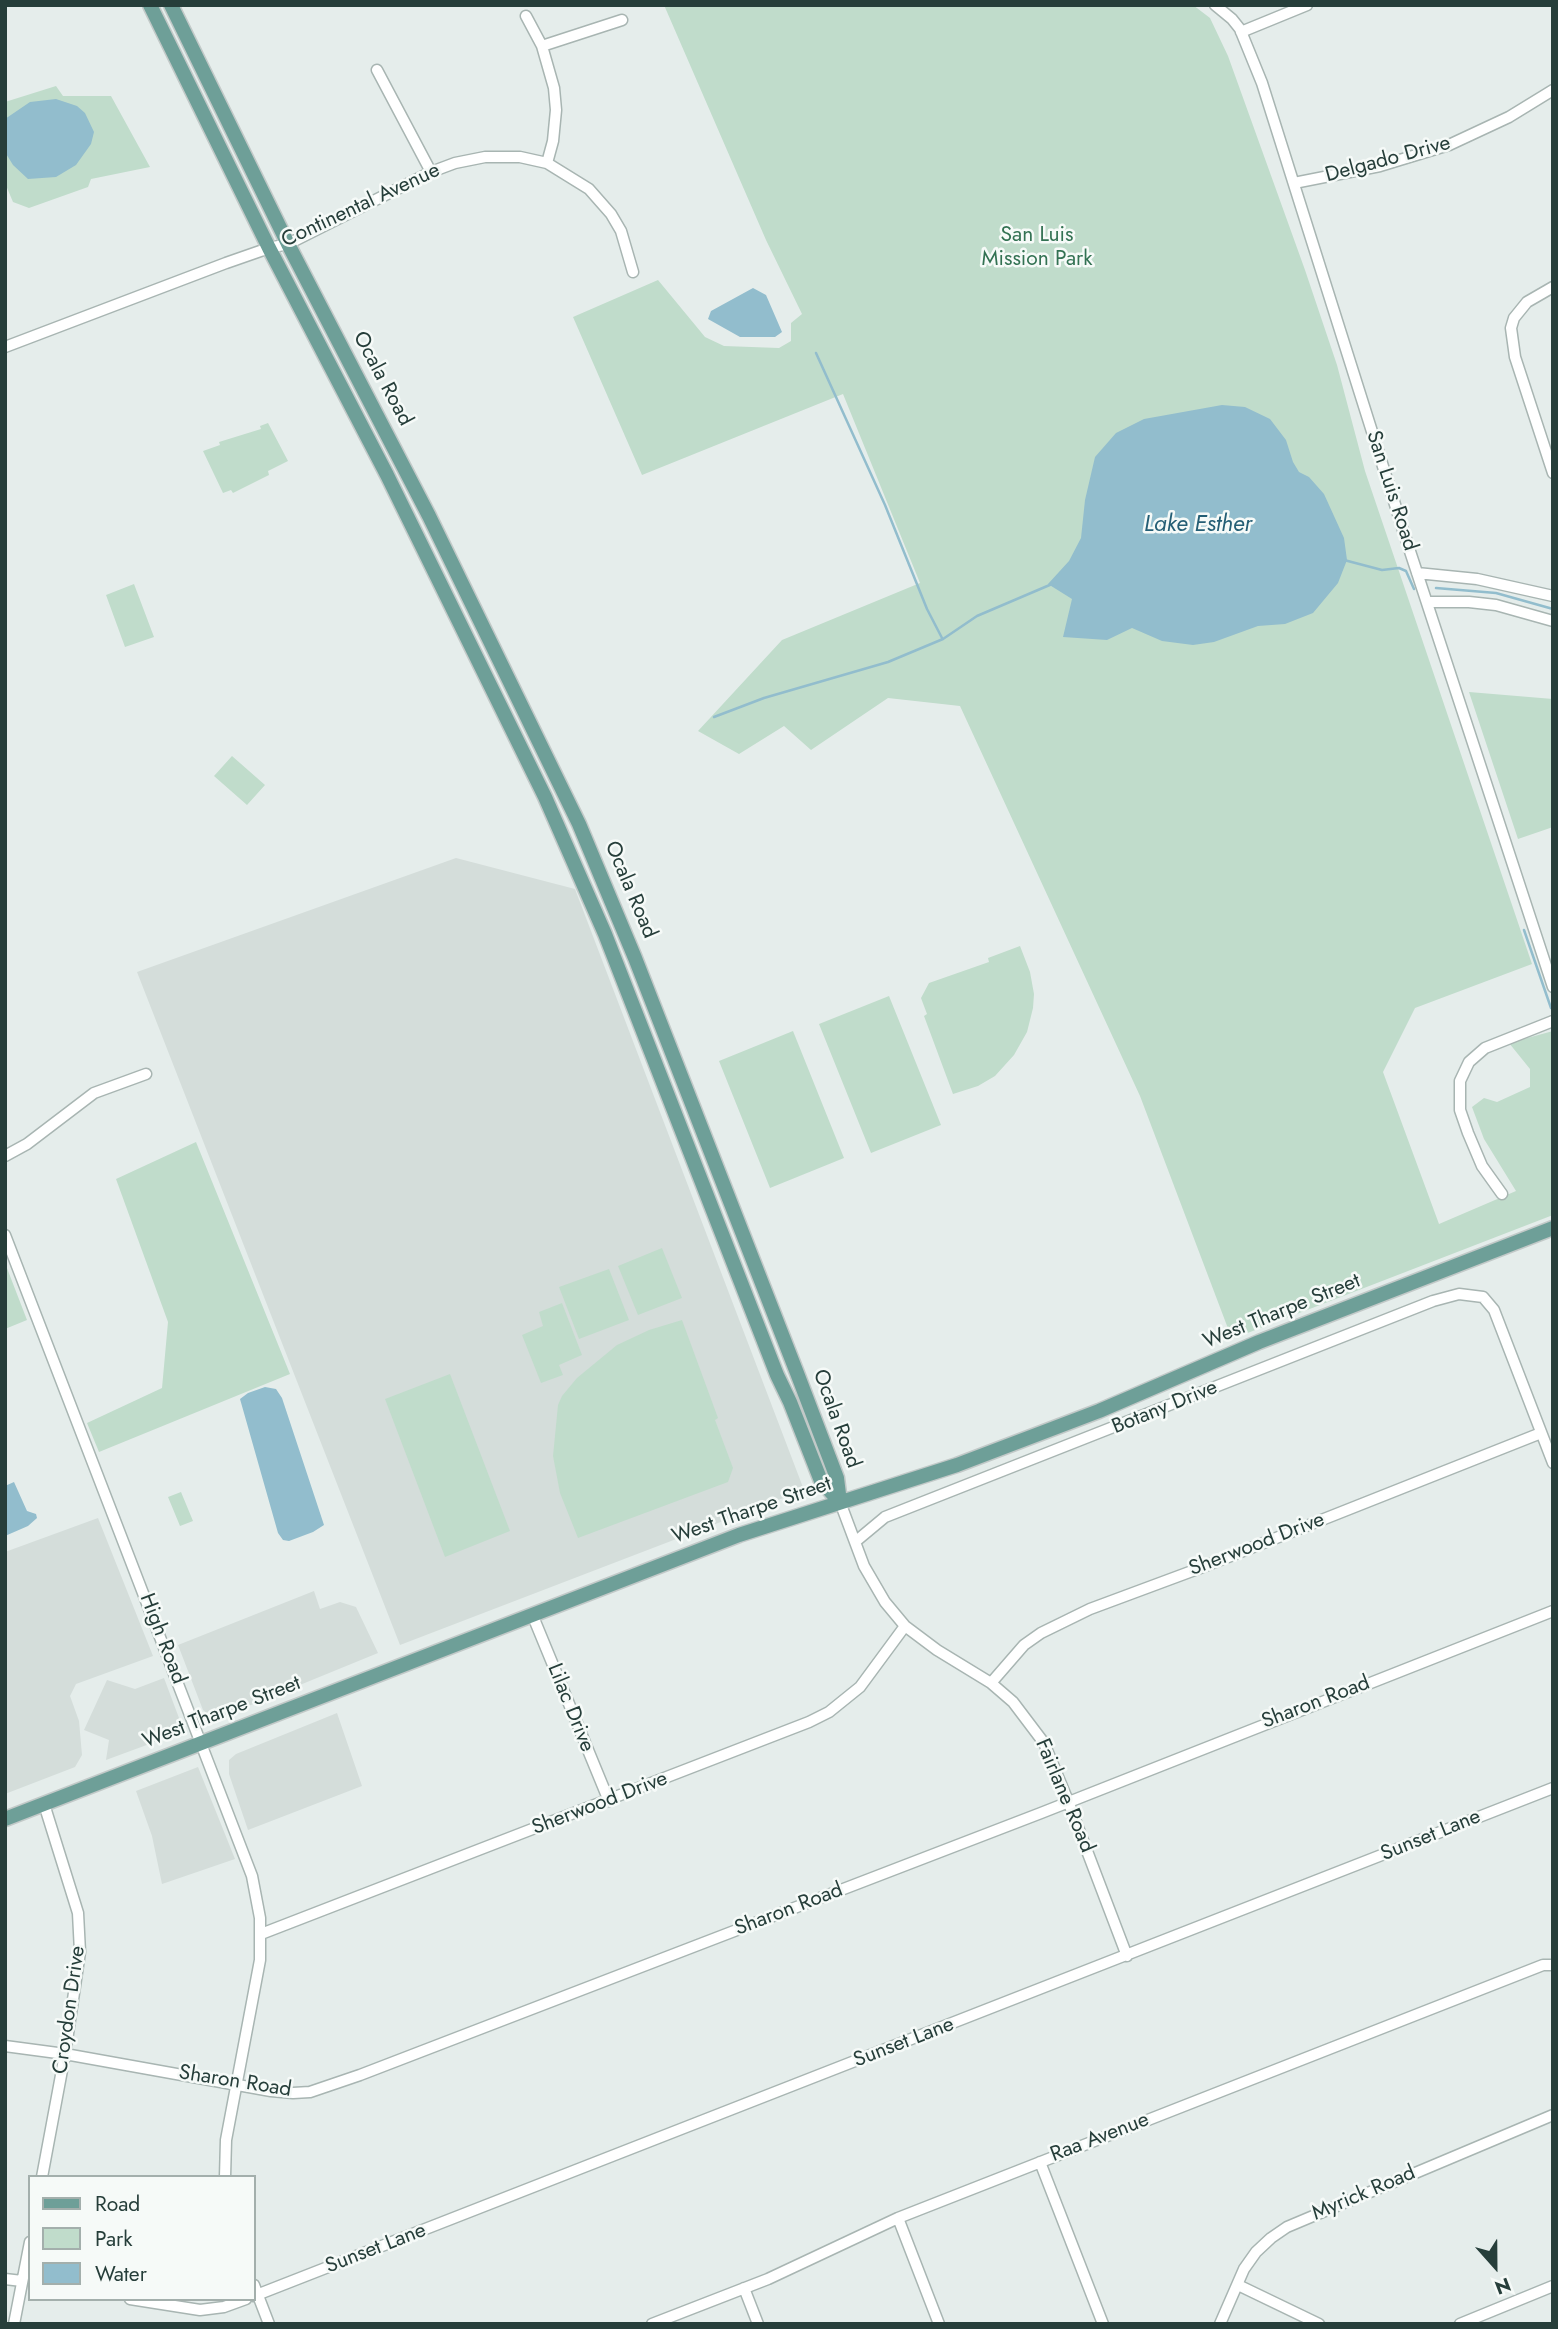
<!DOCTYPE html>
<style>
body{margin:0}
#map{position:relative;width:1558px;height:2329px;overflow:hidden;background:#e5edeb;font-family:Jost,sans-serif}
canvas{display:block}
.frame{position:absolute;inset:0;border:7px solid #263e3a;pointer-events:none}
.legend{position:absolute;left:28px;top:2175px;width:228px;height:126px;box-sizing:border-box;background:#f6faf8;border:2px solid #a3afac;margin:0;padding:9px 12px;list-style:none;font-size:21px;color:#263e3a}
.legend li{display:flex;align-items:center;gap:14px;height:35px}
.legend b{width:35px;border:2px solid #a3afac}
.north{position:absolute;left:1460px;top:2231px;width:70px;height:70px;-webkit-text-stroke:5px #f6faf8;paint-order:stroke;rotate:159deg;font-size:19px;font-weight:700;line-height:28px;text-align:center;color:#263e3a}
.north::after{content:'';display:block;margin:auto;width:24px;height:32px;background:#263e3a;clip-path:polygon(50% 0,100% 100%,50% 72%,0 100%)}
</style>
<div id="map">
<canvas width="1558" height="2329"></canvas>
<div class="frame"></div>
<ul class="legend">
<li><b style="height:9px;background:#6e9f98"></b>Road</li>
<li><b style="height:19px;background:#c0dccb"></b>Park</li>
<li><b style="height:19px;background:#92bdcd"></b>Water</li>
</ul>
<div class="north">N</div>
</div>
<script>
const c = document.querySelector('canvas').getContext('2d');
c.lineJoin = 'round';
function fill(path, color) { c.fillStyle = color; c.fill(path, 'evenodd'); }
const poly = rows => new Path2D(rows.map(r => 'M' + r).join(''));
function strokePath(path, color, width, dash) { c.strokeStyle = color; c.lineWidth = width; c.lineCap = dash ? 'butt' : 'round'; c.setLineDash(dash || []); c.stroke(path); }
function write(font, color, halo, rows, align = 'center') {
  c.font = font + ' Jost,sans-serif'; c.lineWidth = 5; c.setLineDash([]); c.textBaseline = 'middle'; c.strokeStyle = halo; c.fillStyle = color; for (const [text, x, y, turn = 0] of rows) {
    c.save(); c.translate(x, y); c.rotate((+turn || 0) * Math.PI / 180); c.textAlign = isNaN(turn) ? turn : align; if (halo) c.strokeText(text, 0, 0); c.fillText(text, 0, 0); c.restore();
  }
}
fill(poly([
 [456,858,575,889,804,1490,400,1645,137,972],
 [98,1518,153,1656,76,1684,70,1696,79,1721,82,1755,75,1767,5,1794,5,1552],
 [314,1591,320,1609,340,1602,356,1607,378,1653,224,1716,209,1715,203,1710,178,1645],
 [164,1678,179,1718,180,1726,176,1731,171,1736,106,1760,109,1740,84,1730,107,1680,135,1689],
 [337,1713,362,1786,248,1830,229,1774,229,1760,236,1754],
 [198,1767,235,1859,162,1884,152,1836,136,1791]
]), '#d4ddda');
fill(poly([
 [664,5,1193,5,1210,18,1228,56,1305,270,1337,365,1365,471,1532,964,1415,1008,1383,1072,1439,1224,1516,1191,1484,1139,1472,1107,1484,1098,1497,1102,1530,1087,1530,1069,1509,1043,1553,1031,1553,1215,1232,1339,1140,1096,960,706,888,698,811,750,784,726,739,754,698,731,782,640,920,583,843,394,642,475,573,317,658,280,705,337,724,346,779,348,791,341,791,323,802,314,766,240],
 [56,86,63,96,111,96,150,167,91,179,88,187,29,208,13,202,5,183,5,102],
 [268,423,288,461,268,471,269,475,233,493,231,490,223,493,203,451,220,445,219,442,261,429,260,426],
 [134,584,154,637,125,647,106,595],
 [1469,692,1553,699,1553,827,1518,839],
 [232,756,265,785,247,805,214,776],
 [1020,946,1030,972,1034,994,1033,1008,1027,1032,1014,1055,995,1076,978,1086,953,1094,924,1016,927,1014,921,998,929,983,989,962,988,958],
 [889,996,941,1125,871,1153,819,1024],
 [793,1031,844,1158,770,1188,719,1061],
 [196,1142,290,1374,99,1452,87,1423,162,1388,168,1322,116,1179],
 [662,1248,682,1298,638,1315,618,1266],
 [5,1263,27,1320,5,1329],
 [609,1269,629,1320,579,1339,559,1287],
 [562,1303,582,1355,559,1365,563,1375,541,1383,522,1335,543,1326,539,1312],
 [682,1320,718,1418,715,1420,733,1468,728,1482,578,1538,560,1493,553,1456,558,1405,562,1396,577,1378,617,1345,649,1330],
 [450,1374,510,1531,445,1557,385,1399],
 [181,1492,193,1521,180,1526,168,1497]
]), '#c0dccb');
fill(poly([
 [56,99,77,106,85,113,94,132,91,144,76,165,56,177,28,179,13,165,5,152,5,119,30,102],
 [753,288,766,295,782,332,775,337,740,337,708,319,711,311],
 [1222,405,1245,407,1270,419,1286,440,1293,462,1299,472,1309,477,1324,494,1344,538,1347,560,1338,583,1313,613,1285,624,1258,626,1214,642,1193,645,1162,641,1132,628,1107,640,1063,637,1072,599,1048,584,1069,561,1081,538,1085,500,1095,457,1116,433,1144,419],
 [265,1387,276,1389,282,1398,324,1525,313,1532,289,1541,283,1540,278,1533,240,1399,248,1393],
 [14,1482,27,1511,36,1514,37,1518,28,1526,5,1536,5,1486]
]), '#92bdcd');
strokePath(poly([
 [816,353,885,505,927,609,942,638],
 [1344,560,1382,570,1399,568,1406,571,1414,589],
 [1436,588,1496,593,1553,609],
 [714,717,764,698,888,662,943,639,977,616,1052,584],
 [1524,930,1551,1008]
]), '#92bdcd', 2.5);
const minor = poly([
 [1215,5,1232,19,1240,29,1262,83,1404,533,1553,987],
 [526,16,542,46,554,88,556,110,553,141,547,163],
 [1241,32,1307,5],
 [542,46,622,20],
 [377,70,431,172],
 [1294,183,1380,166,1449,145,1509,117,1553,90],
 [1553,287,1527,302,1514,318,1511,328,1515,357,1553,473],
 [5,347,226,263,269,248,288,244,431,172,455,163,485,157,520,157,547,163,589,189,611,214,621,231,633,272],
 [1417,573,1477,579,1553,596],
 [1427,602,1469,602,1496,605,1553,621],
 [5,1156,27,1144,94,1093,146,1074],
 [1502,1194,1482,1166,1468,1133,1460,1110,1460,1081,1469,1062,1485,1048,1553,1021],
 [5,1235,252,1876,260,1918,260,1960,226,2140,225,2177],
 [840,1502,864,1566,885,1602,905,1626,937,1650,991,1683,1013,1702,1044,1743,1068,1801,1127,1956],
 [855,1542,885,1517,1433,1301,1459,1294,1483,1297,1494,1310,1553,1463],
 [532,1614,609,1801],
 [991,1683,1024,1645,1041,1633,1090,1609,1203,1567,1541,1433],
 [261,1934,809,1722,829,1712,860,1687,905,1626],
 [5,2046,65,2054,271,2091,293,2093,310,2092,360,2075,1041,1813,1553,1611],
 [1040,2162,1103,2324],
 [42,2177,65,2054,80,1952,78,1913,44,1804],
 [898,2218,939,2324],
 [5,2279,22,2281],
 [254,2285,269,2324],
 [1238,2285,1319,2324],
 [744,2288,758,2324],
 [254,2296,1553,1788],
 [130,2299,200,2310,224,2307,246,2299],
 [14,2324,30,2242],
 [652,2324,768,2279,898,2218,1543,1965,1553,1965],
 [1220,2324,1244,2269,1256,2252,1271,2238,1287,2227,1553,2115],
 [1460,2324,1553,2286]
]);
const major = poly([
 [150,5,269,248,387,475,545,797,605,934,777,1375,790,1402,821,1481,840,1502],
 [171,5,288,244,429,516,579,824,635,958,797,1373,837,1478,840,1502],
 [5,1819,739,1535,957,1465,1099,1411,1259,1342,1553,1228]
]);
strokePath(minor, '#a8b5b2', 13);
strokePath(major, '#c2c9c8', 17);
strokePath(minor, '#fff', 10);
strokePath(major, '#6e9f98', 14);
write('21px', '#263e3a', '#f6faf8', [
 ["Delgado Drive",1388,160,-15],
 ["Continental Avenue",361,206,-25],
 ["Ocala Road",382,379,62],
 ["San Luis Road",1391,491,72],
 ["Ocala Road",630,890,67],
 ["West Tharpe Street",1282,1312,-22],
 ["Botany Drive",1165,1408,-22],
 ["Ocala Road",836,1419,70],
 ["West Tharpe Street",752,1511,-19],
 ["Sherwood Drive",1257,1545,-21],
 ["High Road",162,1639,69],
 ["Sharon Road",1316,1703,-21],
 ["Lilac Drive",570,1708,68],
 ["West Tharpe Street",222,1713,-21],
 ["Fairlane Road",1064,1796,67],
 ["Sherwood Drive",600,1804,-21],
 ["Sunset Lane",1431,1836,-22],
 ["Sharon Road",789,1910,-21],
 ["Croydon Drive",70,2010,-82],
 ["Sunset Lane",904,2043,-21],
 ["Sharon Road",235,2082,9],
 ["Raa Avenue",1100,2138,-21],
 ["Myrick Road",1364,2194,-23],
 ["Sunset Lane",376,2249,-21]
]);
write('21px', '#337253', '#f6faf8', [
 ["San Luis",1037,236],
 ["Mission Park",1037,260]
]);
write('italic 23px', '#245e75', '#f6faf8', [
 ["Lake Esther",1198,525]
]);
</script>
